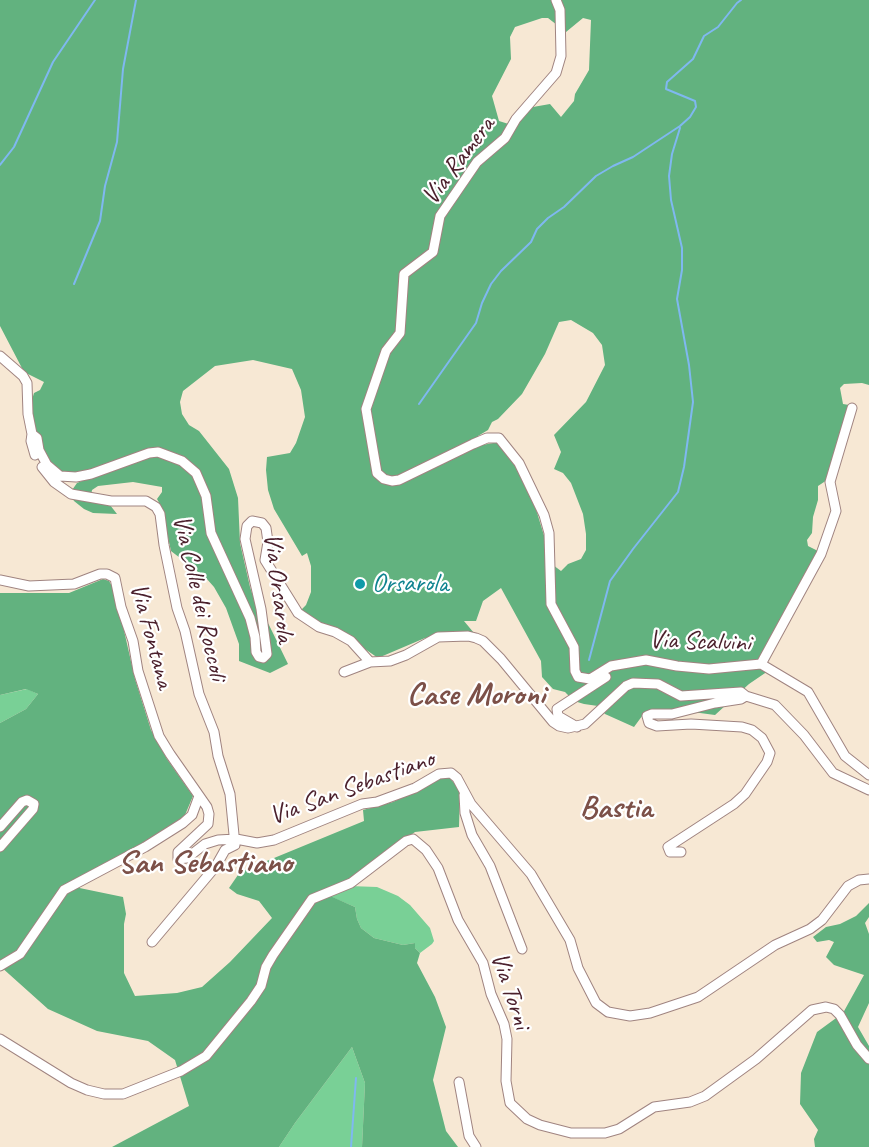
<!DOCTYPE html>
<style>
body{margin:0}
canvas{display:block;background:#f7e8d4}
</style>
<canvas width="869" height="1147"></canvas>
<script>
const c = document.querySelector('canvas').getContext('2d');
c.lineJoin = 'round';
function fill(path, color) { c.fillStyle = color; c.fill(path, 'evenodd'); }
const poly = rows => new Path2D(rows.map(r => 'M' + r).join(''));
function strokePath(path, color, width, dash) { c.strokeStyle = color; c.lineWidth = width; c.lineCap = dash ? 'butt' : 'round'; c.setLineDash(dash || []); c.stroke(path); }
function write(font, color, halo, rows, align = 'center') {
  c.font = font + ' Caveat,sans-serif'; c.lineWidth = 4.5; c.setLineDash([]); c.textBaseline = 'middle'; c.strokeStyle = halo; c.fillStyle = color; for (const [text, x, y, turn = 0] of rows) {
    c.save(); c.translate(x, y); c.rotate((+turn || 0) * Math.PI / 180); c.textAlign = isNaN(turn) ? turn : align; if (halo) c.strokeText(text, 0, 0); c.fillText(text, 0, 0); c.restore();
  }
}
fill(poly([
 [27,689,38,694,26,709,0,723,0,695],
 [349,886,377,887,398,896,410,905,430,928,434,941,432,944,420,953,415,948,415,943,403,945,374,938,361,928,357,919,355,907,327,895],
 [352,1047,365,1083,362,1147,279,1147,295,1123]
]), '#79d096');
fill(poly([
 [0,0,869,0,869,385,862,383,844,384,840,388,843,404,849,405,827,480,818,486,818,500,813,517,812,533,807,540,808,546,818,551,761,655,771,669,749,684,715,715,700,713,654,714,645,712,634,727,605,714,598,706,584,704,574,701,565,692,553,689,542,677,541,661,501,588,483,601,476,621,464,621,474,633,425,638,378,658,352,640,302,617,300,611,306,605,311,592,311,566,307,553,302,556,274,509,268,490,266,470,267,457,290,453,296,443,305,417,301,390,292,369,253,360,215,366,183,391,180,402,182,414,189,425,199,431,229,469,238,498,240,543,250,587,256,605,269,625,288,664,270,673,239,661,239,644,226,608,214,587,206,578,171,551,161,506,157,499,162,492,162,487,133,482,98,486,92,490,91,496,110,505,117,514,93,513,84,509,74,501,70,493,77,483,89,478,62,475,50,464,37,438,31,403,34,393,40,390,44,382,24,372,0,326],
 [542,18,548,18,566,32,583,18,591,20,589,70,575,94,574,101,561,117,550,104,533,107,515,126,499,121,492,96,511,59,510,37,515,27],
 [571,320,593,333,602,345,605,365,586,402,554,435,561,452,554,469,563,473,571,483,583,514,586,534,586,550,581,559,568,564,561,571,553,565,535,506,518,466,499,442,482,445,478,436,488,430,492,422,498,419,522,394,545,354,559,322],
 [103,579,109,581,115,591,135,679,151,730,167,759,193,796,185,815,169,828,136,849,65,885,123,897,126,914,124,924,124,973,135,996,177,993,202,987,230,962,272,918,259,901,237,894,229,888,240,872,364,821,363,810,393,802,441,778,449,777,460,790,459,827,415,832,328,895,355,907,357,919,361,928,374,938,403,945,415,943,415,948,420,953,417,963,435,997,446,1027,433,1080,446,1131,458,1147,362,1147,365,1083,352,1047,295,1123,279,1147,112,1147,189,1106,175,1060,148,1041,97,1031,48,1009,0,966,0,723,26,709,38,694,26,689,0,695,0,593,69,593],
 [869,903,869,917,865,923,869,934,869,1003,858,1027,869,1046,869,1147,815,1147,814,1139,818,1130,800,1104,801,1073,817,1032,843,1013,864,975,834,965,826,957,834,942,829,940,817,942,813,937,826,927,840,924,856,916]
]), '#62b27f');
strokePath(poly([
 [0,165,14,147,53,62,95,0],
 [74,284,100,221,105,186,117,142,123,69,136,0],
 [419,404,476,323,482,303,491,284,501,271,531,242,537,229,548,218,564,207,596,176,613,166,633,157,680,126,690,117,696,107,695,101,666,89,667,82,693,59,704,36,718,27,737,3,741,0],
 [589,660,610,581,633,549,678,492,684,467,693,402,689,365,677,299,682,270,682,248,671,200,669,176,672,154,680,128],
 [351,1147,356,1078]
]), '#7fb8f0', 2);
const minor = poly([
 [556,0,560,10,561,56,556,73,516,119,505,138,477,162,440,216,433,252,404,274,400,333,386,351,366,409,377,473,384,479,392,481,399,480,473,444,487,438,499,438,519,463,544,515,549,533,551,604,574,647,575,671,578,677,590,679,611,666,646,660,677,666,709,669,761,664,808,692,845,756,869,775],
 [0,356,23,376,27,383,28,414,32,434,31,441,35,455],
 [32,434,37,438,39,450,47,465,60,476,76,477,91,474,149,453,158,452,182,461,196,473,206,496,211,533,250,618,255,637,256,652,259,657,263,658,267,654,261,609,245,539,247,526,252,521,262,523,266,528,268,542,265,560,298,613,319,627,335,632,351,641,370,662,390,661,406,655,438,637,468,636,476,638,483,641,501,659,553,722,559,726,568,728,585,724,626,686,633,683,658,684,681,696,741,692,746,696,775,705,804,735,833,773,869,790],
 [42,467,54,482,71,494,111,501,146,501,156,507,160,514,164,545,177,608,185,631,199,694,214,732,218,756,230,794,235,845,225,850,216,866,152,942],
 [0,580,29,586,74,584,100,574,107,574,115,578,121,607,133,641,138,671,159,736,170,754,207,807,209,814,208,824,178,852,178,859,187,858,205,844,218,840,236,839,257,843,274,840,362,804,377,802,415,788,439,774,451,773,457,778,471,804,531,874,570,940,578,968,596,1003,608,1012,630,1016,650,1013,698,997,775,945,810,929,822,920,848,886,859,880,869,879],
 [761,664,821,554,836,511,830,482,852,408],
 [344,672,370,662],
 [577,727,558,716,557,709,606,677],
 [464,795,465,813,472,835,490,866,522,949],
 [0,827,22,802,27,800,34,804,33,809,0,847],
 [681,852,670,852,668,847,734,804,745,794,767,762,770,753,762,738,752,730,742,727,691,724,657,726,649,723,647,716,652,714,672,714,715,703,741,699,746,696],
 [0,966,20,954,64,890,145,847,183,823,192,815,199,796],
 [0,1039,71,1083,87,1090,104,1094,123,1094,181,1071,206,1056,251,1001,261,986,266,967,273,955,312,899,351,883,406,841,413,839,426,850,438,868,458,920,483,963,491,994,504,1024,507,1039,506,1081,510,1103,527,1119,540,1125,571,1133,605,1133,619,1129,654,1107,690,1102,705,1096,756,1059,812,1010,826,1007,834,1009,840,1015,857,1045,869,1059],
 [459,1082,469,1136,476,1147]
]);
strokePath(minor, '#a08480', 11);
strokePath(minor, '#fff', 9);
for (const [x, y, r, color] of [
 [360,584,6,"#0f9aa8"]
]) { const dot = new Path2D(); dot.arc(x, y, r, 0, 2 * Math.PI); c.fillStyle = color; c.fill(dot); strokePath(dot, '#fff', 2); }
write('26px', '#4a1f2b', '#fff', [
 ["Via Ramera",459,161,-53],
 ["Via Orsarola",278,588,83],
 ["Via Colle dei Roccoli",199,598,77],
 ["Via Fontana",151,636,75],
 ["Via Scalvini",700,642,2],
 ["Via San Sebastiano",352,788,-20],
 ["Via Torni",510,991,72]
]);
write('26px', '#0d838f', '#fff', [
 ["Orsarola",372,584]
], 'left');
write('bold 32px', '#7c5048', '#fff', [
 ["Case Moroni",476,696],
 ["Bastia",616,809],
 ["San Sebastiano",205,864]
]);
</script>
